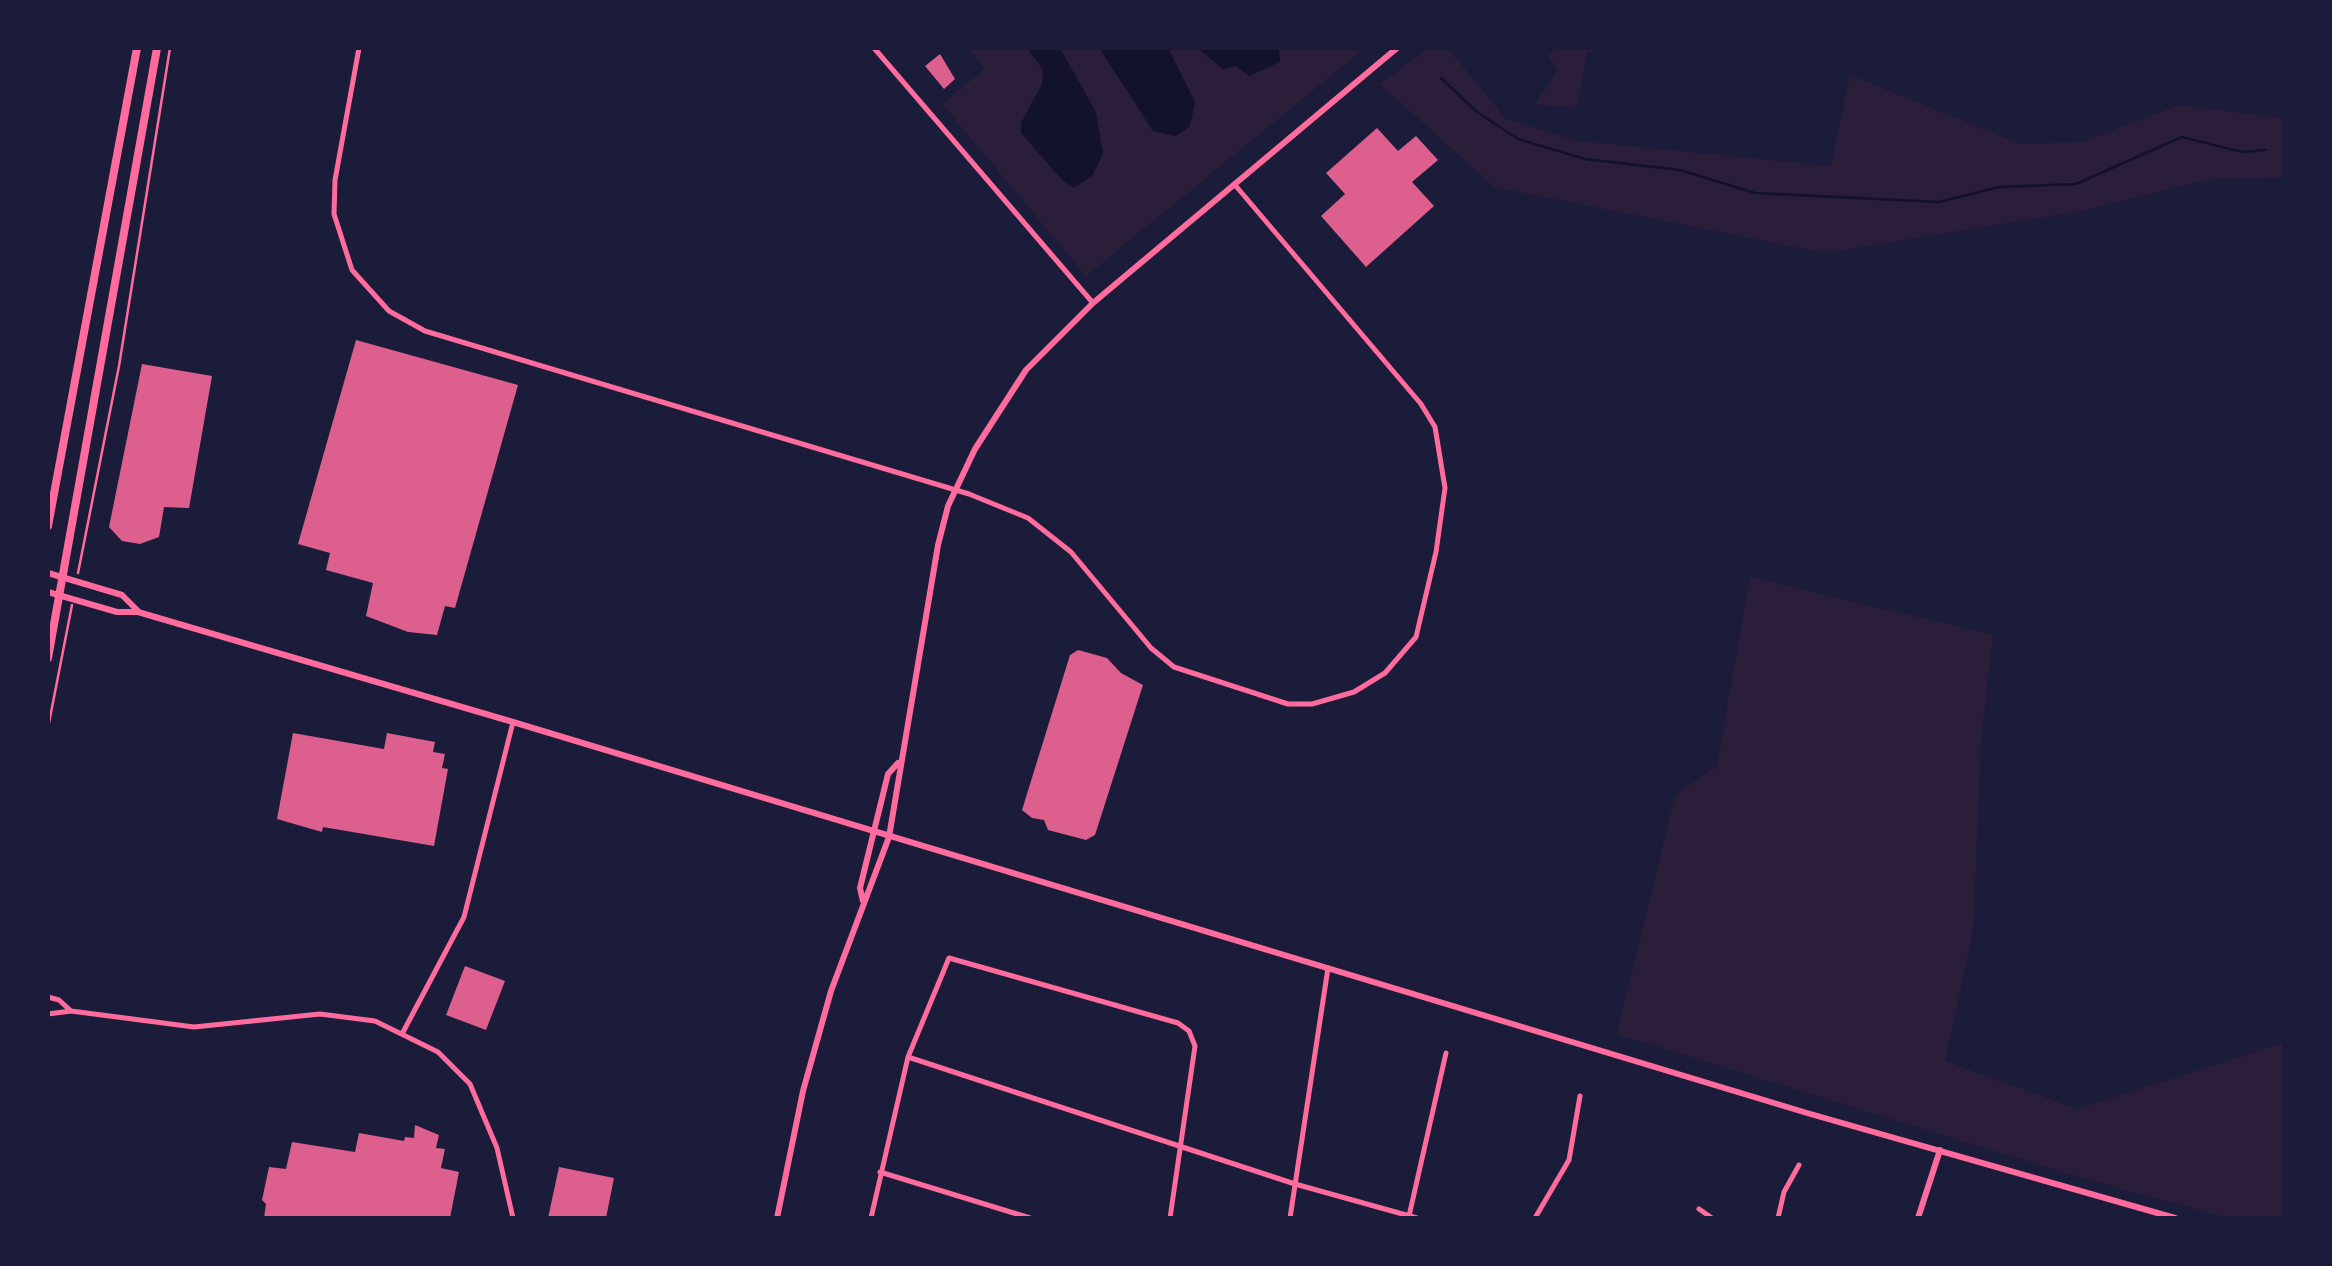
<!DOCTYPE html>
<style>
body{margin:0}
#map{position:relative;width:2332px;height:1266px;overflow:hidden;background:#1b1b3a;font-family:Montserrat,sans-serif}
canvas{display:block}
.frame{position:absolute;inset:0;border:50px solid #1b1b3a;pointer-events:none}
</style>
<div id="map">
<canvas width="2332" height="1266"></canvas>
<div class="frame"></div>
</div>
<script>
const c = document.querySelector('canvas').getContext('2d');
c.lineJoin = 'round';
function fill(path, color) { c.fillStyle = color; c.fill(path, 'evenodd'); }
const poly = rows => new Path2D(rows.map(r => 'M' + r).join(''));
function strokePath(path, color, width, dash) { c.strokeStyle = color; c.lineWidth = width; c.lineCap = dash ? 'butt' : 'round'; c.setLineDash(dash || []); c.stroke(path); }
fill(poly([
 [968,48,1365,48,1086,276,942,104,985,69],
 [1429,48,1448,48,1506,119,1577,141,1831,166,1850,75,2020,144,2083,142,2178,105,2284,118,2284,177,2212,179,2086,210,1825,253,1494,187,1380,84],
 [1560,48,1595,48,1594,53,1587,52,1577,108,1535,104,1558,70,1548,55],
 [1750,577,1993,635,1981,742,1973,932,1945,1061,2077,1109,2284,1043,2284,1218,2228,1218,2072,1175,1617,1034,1675,795,1717,766]
]), '#2a1e3b');
fill(poly([
 [1027,48,1060,48,1096,112,1103,154,1092,176,1074,188,1063,181,1021,133,1021,123,1042,84,1043,70],
 [1099,48,1168,48,1195,102,1190,126,1176,136,1153,131],
 [1197,48,1279,48,1280,62,1249,76,1236,66,1223,69]
]), '#12122b');
strokePath(poly([
 [1441,78,1477,112,1518,139,1585,159,1680,170,1755,193,1939,202,1999,187,2076,184,2182,137,2242,152,2266,150]
]), '#12122b', 2.5);
fill(poly([
 [940,54,955,79,944,89,925,66],
 [1377,128,1398,151,1416,136,1438,160,1412,182,1434,206,1366,267,1321,216,1345,194,1326,173],
 [356,340,518,385,455,608,445,606,437,635,408,632,366,616,373,583,326,570,330,553,298,544],
 [142,364,212,376,189,508,164,507,159,537,140,544,122,541,109,527],
 [1078,650,1107,658,1121,673,1143,685,1095,835,1086,840,1048,830,1044,820,1032,818,1022,810,1070,655],
 [293,733,384,749,387,733,435,742,433,752,445,754,442,768,448,769,434,846,323,827,322,832,277,819],
 [465,966,505,981,486,1030,446,1015],
 [415,1125,439,1135,436,1148,445,1149,441,1168,459,1172,450,1218,264,1218,266,1204,262,1200,269,1167,286,1169,292,1142,355,1152,359,1133,404,1141,405,1137,414,1138],
 [559,1167,614,1178,606,1218,548,1218]
]), '#dd5f8e');
strokePath(poly([
 [78,573,119,366,170,48],
 [48,728,72,605]
]), '#ff6b9d', 2.5);
strokePath(poly([
 [359,48,335,180,334,214,352,270,389,311,425,331,969,494,1028,518,1071,552,1151,648,1174,667,1288,704,1312,704,1354,692,1385,673,1416,637,1436,552,1445,488,1435,427,1421,404,1235,185],
 [874,48,1093,303],
 [48,997,59,1000,71,1011],
 [48,1014,71,1011,194,1027,320,1014,375,1021,438,1052,470,1084,497,1148,513,1218],
 [402,1034,464,917,513,722],
 [908,1057,1295,1184,1417,1218],
 [880,1172,1030,1218],
 [1699,1209,1712,1218],
 [1409,1216,1446,1053],
 [871,1218,908,1057,949,958,1178,1023,1189,1031,1195,1046,1170,1218],
 [1290,1218,1328,968],
 [1535,1218,1569,1160,1580,1096],
 [1778,1218,1784,1192,1799,1165]
]), '#ff6b9d', 5);
strokePath(poly([
 [48,573,122,595,138,611],
 [48,592,117,612,138,612,513,722,1807,1113,2175,1218],
 [863,901,860,888,888,774,898,763],
 [777,1218,803,1091,831,991,889,837,938,545,948,506,975,449,1026,370,1093,303,1397,48],
 [1918,1218,1940,1150]
]), '#ff6b9d', 6);
strokePath(poly([
 [48,526,137,48],
 [48,658,157,48]
]), '#ff6b9d', 8);
</script>
